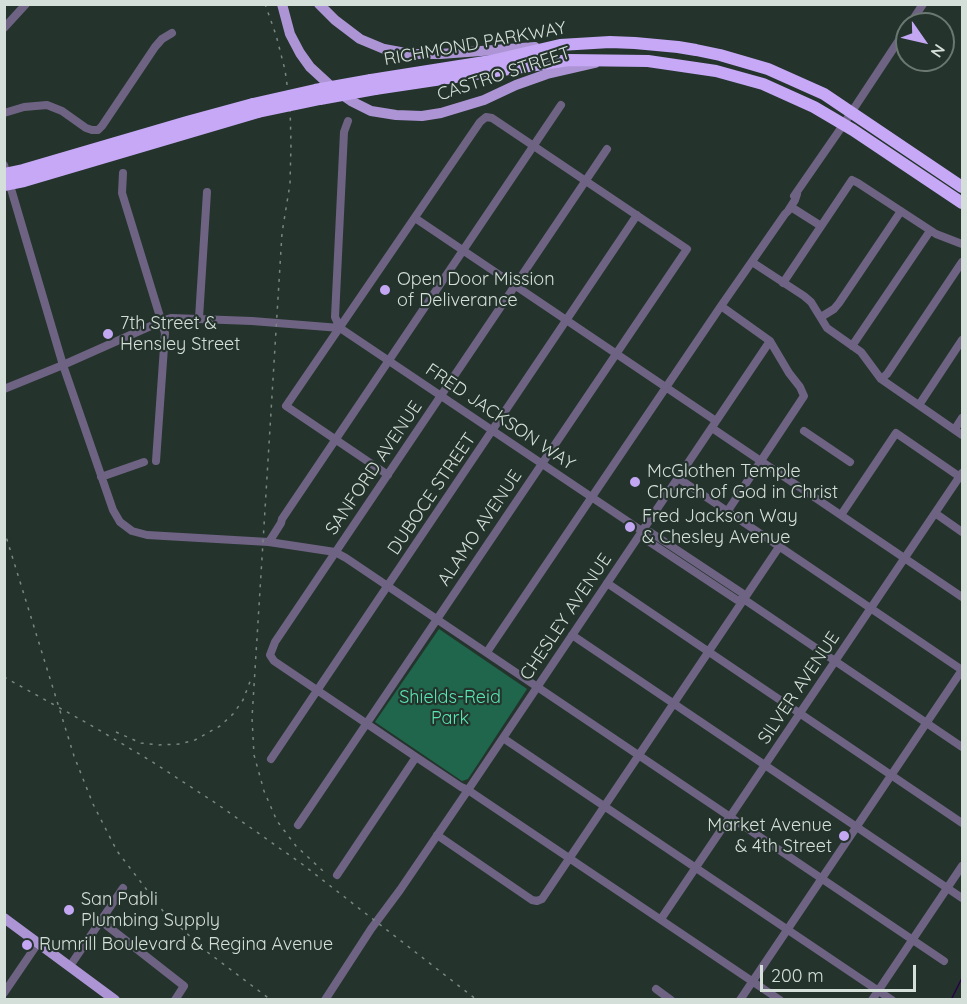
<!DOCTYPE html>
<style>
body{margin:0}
#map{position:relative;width:967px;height:1004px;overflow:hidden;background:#24342d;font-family:Quicksand,sans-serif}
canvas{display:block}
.frame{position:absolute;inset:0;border:6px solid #d5dfda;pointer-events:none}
.north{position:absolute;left:895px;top:12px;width:60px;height:60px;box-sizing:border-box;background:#24342d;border:2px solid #6b7872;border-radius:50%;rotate:124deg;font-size:16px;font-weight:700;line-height:24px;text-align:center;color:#d5dfda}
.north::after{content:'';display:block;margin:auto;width:21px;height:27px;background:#c3a7f2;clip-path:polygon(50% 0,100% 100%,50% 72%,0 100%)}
.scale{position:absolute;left:760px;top:965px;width:156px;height:27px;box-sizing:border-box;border:3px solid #d5dfda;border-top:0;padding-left:8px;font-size:18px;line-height:21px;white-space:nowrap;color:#d5dfda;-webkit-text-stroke:4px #24342d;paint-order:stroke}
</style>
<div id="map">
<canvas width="967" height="1004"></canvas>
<div class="frame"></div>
<div class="north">N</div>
<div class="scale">200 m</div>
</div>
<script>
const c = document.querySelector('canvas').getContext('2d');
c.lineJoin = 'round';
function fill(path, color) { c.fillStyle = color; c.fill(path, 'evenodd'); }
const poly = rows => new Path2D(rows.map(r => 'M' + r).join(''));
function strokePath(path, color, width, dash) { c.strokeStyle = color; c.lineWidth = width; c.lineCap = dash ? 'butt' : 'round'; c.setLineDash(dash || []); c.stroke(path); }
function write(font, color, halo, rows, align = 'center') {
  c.font = font + ' Quicksand,sans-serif'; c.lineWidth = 4.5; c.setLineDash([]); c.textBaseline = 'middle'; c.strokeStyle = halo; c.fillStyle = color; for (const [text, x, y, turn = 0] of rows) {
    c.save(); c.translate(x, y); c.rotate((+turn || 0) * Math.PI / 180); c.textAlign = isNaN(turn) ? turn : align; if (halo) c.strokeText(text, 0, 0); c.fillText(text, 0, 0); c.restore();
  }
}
fill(poly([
 [439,629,527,689,468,779,462,781,375,722]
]), '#1f664d');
strokePath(poly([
 [951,1000,962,978]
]), '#270346', 1.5);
strokePath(poly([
 [910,24,923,4],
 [4,28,26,4],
 [4,113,24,107,47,105,62,111,86,128,92,130,98,130,102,126,155,47,162,39,172,33],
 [607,149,275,642,270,655,274,661,416,757,461,787,468,790,780,1000],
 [4,165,63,365,113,510,120,522,132,531,147,535,269,542,335,552,346,558,944,961],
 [123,173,122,193,165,333,156,461],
 [794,196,839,131,907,28],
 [791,207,821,226],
 [415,218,716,421],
 [752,262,804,296,811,302,827,328,861,352,881,379,962,435],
 [783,283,852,180,858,183,936,234,962,244],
 [721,306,770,341,789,373,800,387,804,396,727,512],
 [821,317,834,309,839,303,901,211],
 [199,318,207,192],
 [340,328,335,317,344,132,348,121],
 [852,346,930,231],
 [881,379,887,374,962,262],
 [4,389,63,365,162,321,171,318,252,321,340,328,642,531,650,532,742,593,745,600],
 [919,405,962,340],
 [712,428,962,597],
 [955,429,962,418],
 [804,431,850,462],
 [101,477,144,462],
 [678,478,962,670],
 [935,513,962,532],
 [841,515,896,433,960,477],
 [642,531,645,539,737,600,745,600,962,747],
 [269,542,281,523,282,519,561,105],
 [607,583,962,823],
 [572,635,962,898],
 [487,652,721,306,785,214,788,211,795,200,797,194],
 [503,738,892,1000],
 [271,759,637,215],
 [298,825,687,249,492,118,486,117,480,122,286,406,388,475],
 [437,835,532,900,537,901,542,899,779,547],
 [337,875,416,757],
 [661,919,962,473],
 [101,921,184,986,175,1000],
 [70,966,123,888],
 [656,989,671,1000],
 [4,993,38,943],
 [325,1000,371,929,400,890,468,790,770,341],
 [740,1000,962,670],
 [872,1000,962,866]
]), '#6f6383', 8);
strokePath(poly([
 [282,4,290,34,300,53,310,67,335,90,351,101,371,111,396,115,422,116,441,113,484,100,516,85,547,74,595,63],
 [319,4,335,20,360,39,384,49,411,54,440,54,535,47],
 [4,918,115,1000]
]), '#ad95d5', 10);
strokePath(poly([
 [371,80,491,61,560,45,610,42,635,43,678,47,696,50,720,55,768,69,824,94,962,187],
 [375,89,569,60,648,61,716,71,763,84,814,107,853,130,962,203],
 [4,174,23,170,187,122,253,104],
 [4,185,24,181,258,112]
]), '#c6a8f6', 12);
strokePath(poly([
 [265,4,276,35,285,70,290,106,291,144,290,184,282,233,263,542,252,718,254,755,264,791,277,821,296,846,323,871],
 [4,530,74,756,93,804,117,851,163,911,182,929,206,951,271,1000],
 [4,677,94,727,151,761,217,804,302,864,477,1000],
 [116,732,141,743,158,745,180,744,195,740,220,726,233,714,243,700,251,679]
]), '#7a8781', 1.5, [3, 6]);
strokePath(poly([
 [253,104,315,90,371,80],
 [258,112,320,99,375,89]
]), '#c6a8f6', 12);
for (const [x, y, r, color] of [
 [385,290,6,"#c3a7f2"],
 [108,334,6,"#c3a7f2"],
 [635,482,6,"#c3a7f2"],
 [630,527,6,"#c3a7f2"],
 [844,836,6,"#c3a7f2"],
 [69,910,6,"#c3a7f2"],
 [27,945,6,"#c3a7f2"]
]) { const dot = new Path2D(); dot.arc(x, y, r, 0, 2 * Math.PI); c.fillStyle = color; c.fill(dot); strokePath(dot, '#24342d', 2); }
write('18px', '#d5dfda', '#24342d', [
 ["RICHMOND PARKWAY",475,44,-10],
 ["CASTRO STREET",504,74,-18],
 ["FRED JACKSON WAY",500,417,34],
 ["SANFORD AVENUE",374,468,-56],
 ["DUBOCE STREET",432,494,-56],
 ["ALAMO AVENUE",480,528,-56],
 ["CHESLEY AVENUE",566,617,-56],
 ["SILVER AVENUE",799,688,-56]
]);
write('18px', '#d5dfda', '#24342d', [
 ["Open Door Mission",397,280],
 ["of Deliverance",397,301],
 ["7th Street &",120,324],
 ["Hensley Street",120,345],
 ["McGlothen Temple",647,472],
 ["Church of God in Christ",647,493],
 ["Fred Jackson Way",642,517],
 ["& Chesley Avenue",642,538],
 ["Market Avenue",832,826,"right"],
 ["& 4th Street",832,847,"right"],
 ["San Pabli",81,900],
 ["Plumbing Supply",81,921],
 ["Rumrill Boulevard & Regina Avenue",39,945]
], 'left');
write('18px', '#59e6b2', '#24342d', [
 ["Shields-Reid",450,698],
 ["Park",450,719]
]);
</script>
